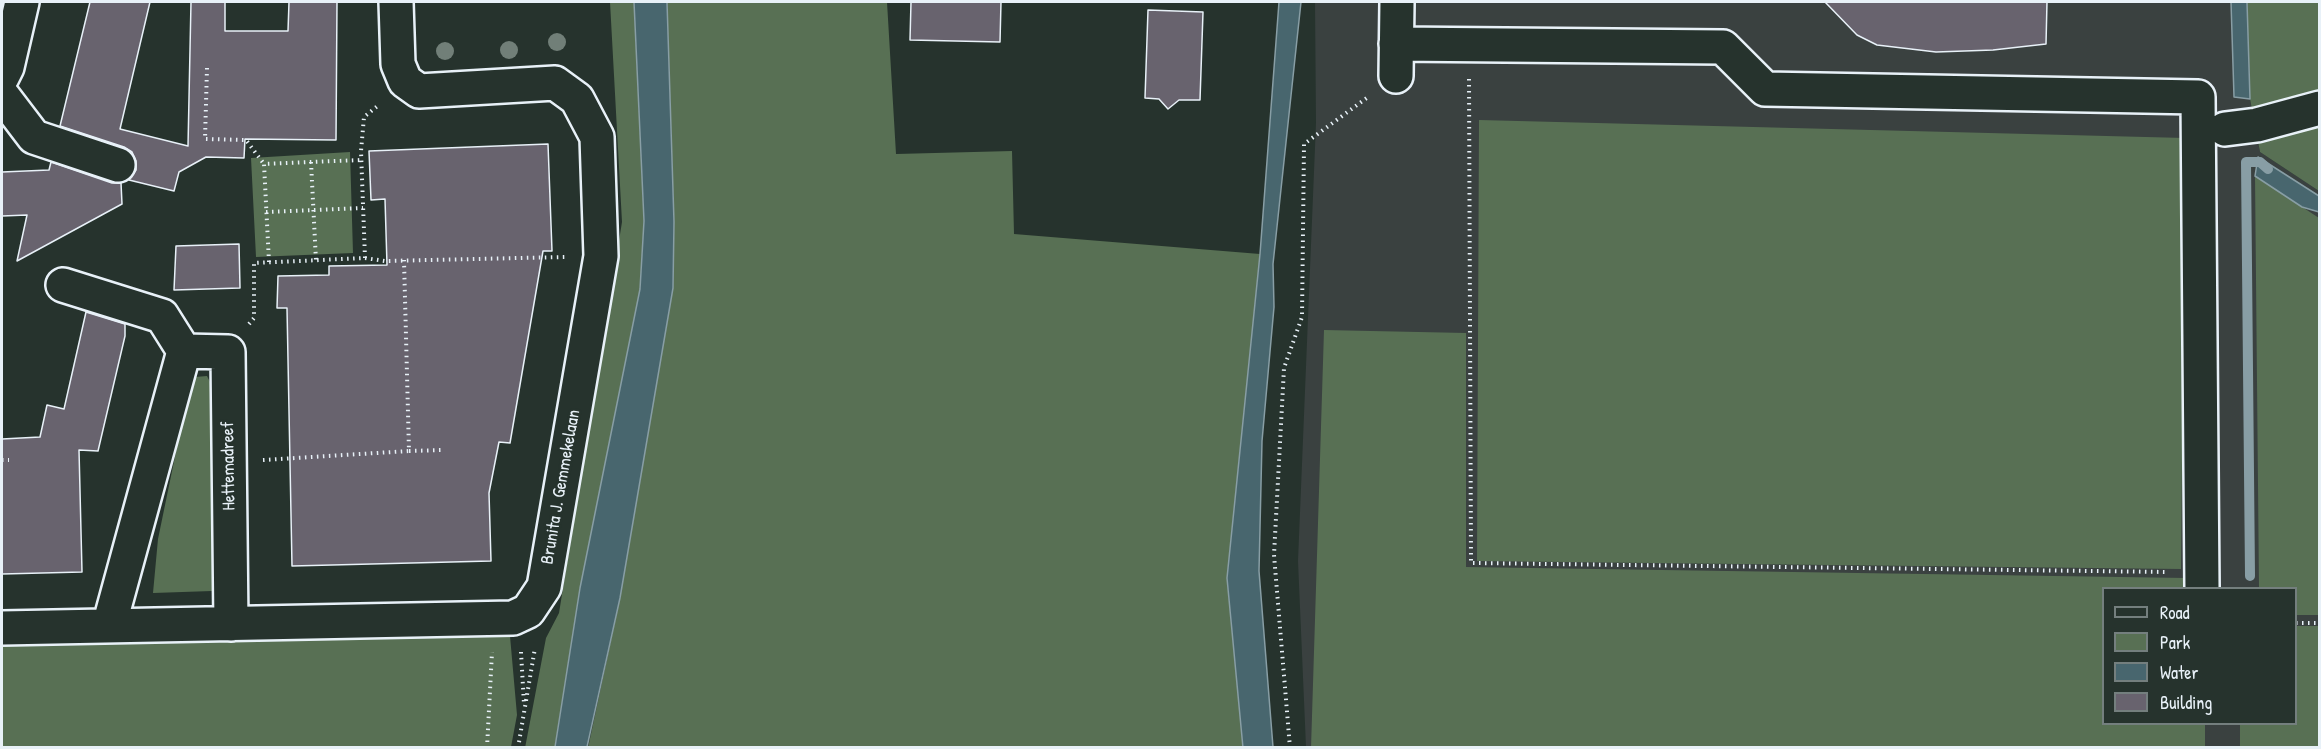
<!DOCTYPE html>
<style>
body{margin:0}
#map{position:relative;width:2321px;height:749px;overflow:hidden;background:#26332d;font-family:"Patrick Hand",sans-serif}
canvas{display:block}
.frame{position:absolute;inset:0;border:3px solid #e8f1f8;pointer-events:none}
.legend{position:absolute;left:2102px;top:587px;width:195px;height:138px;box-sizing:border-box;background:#26332d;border:2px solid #747f7e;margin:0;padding:8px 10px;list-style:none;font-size:18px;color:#e8f1f8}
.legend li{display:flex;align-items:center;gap:12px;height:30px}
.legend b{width:30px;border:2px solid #747f7e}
</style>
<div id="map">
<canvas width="2321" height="749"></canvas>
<div class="frame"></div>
<ul class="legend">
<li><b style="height:8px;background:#26332d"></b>Road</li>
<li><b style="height:16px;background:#587054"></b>Park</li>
<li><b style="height:16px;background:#48666e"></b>Water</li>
<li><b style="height:16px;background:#68636e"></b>Building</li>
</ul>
</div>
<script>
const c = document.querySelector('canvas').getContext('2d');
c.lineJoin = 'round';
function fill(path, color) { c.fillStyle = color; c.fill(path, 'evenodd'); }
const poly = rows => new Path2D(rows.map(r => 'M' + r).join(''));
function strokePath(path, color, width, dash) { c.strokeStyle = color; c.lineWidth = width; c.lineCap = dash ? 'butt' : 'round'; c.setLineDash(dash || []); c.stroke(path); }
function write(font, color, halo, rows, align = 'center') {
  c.font = font + ' "Patrick Hand",sans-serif'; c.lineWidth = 5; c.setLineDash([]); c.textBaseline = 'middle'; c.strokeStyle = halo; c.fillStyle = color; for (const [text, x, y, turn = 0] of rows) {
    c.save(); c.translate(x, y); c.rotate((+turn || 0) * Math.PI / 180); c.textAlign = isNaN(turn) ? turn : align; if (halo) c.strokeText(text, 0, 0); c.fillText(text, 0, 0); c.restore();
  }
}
fill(poly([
 [1315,2,2247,2,2250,99,2260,152,2319,191,2319,747,1306,747,1298,561,1316,123],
 [2104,588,2296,588,2296,724,2104,724]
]), '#3a4140');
fill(poly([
 [610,2,634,2,644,221,640,289,580,588,555,747,525,748,546,638,559,613,622,222],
 [667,2,887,2,896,154,1012,151,1014,234,1260,254,1227,578,1243,747,588,748,620,598,673,288,674,222],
 [2247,2,2319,2,2319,191,2260,152,2250,99],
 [1479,120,2185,138,2181,569,1477,561],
 [350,152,353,253,256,257,251,158],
 [2255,176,2319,218,2319,615,2296,615,2296,588,2259,588],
 [1324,330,1466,333,1466,567,2186,578,2186,588,2104,588,2104,724,2205,724,2205,748,1311,748],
 [207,376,212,386,221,583,212,591,153,593,158,539,190,384,195,377],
 [2296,626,2319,626,2319,747,2240,747,2240,724,2296,724],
 [317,635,510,636,517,715,511,747,2,747,2,645]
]), '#587054');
const water = poly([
 [634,2,667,2,674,222,673,288,620,598,587,747,555,747,580,588,640,289,644,221,634,2],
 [1279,2,1301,2,1273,264,1274,307,1262,441,1259,571,1273,747,1243,748,1227,578,1260,254,1279,2],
 [2231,2,2247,2,2250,99,2234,97,2231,2],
 [2258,157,2319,196,2319,212,2302,207,2255,176,2258,157]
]);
fill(water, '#48666e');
strokePath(water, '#889ea5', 1.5);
strokePath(poly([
 [2250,576,2246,162,2260,162,2268,169]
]), '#889ea5', 10);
const building = poly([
 [90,2,150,2,120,129,188,146,191,2,225,2,225,31,288,31,289,2,337,2,336,140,245,139,244,158,206,157,179,172,174,191,129,180,136,170,136,161,132,152,124,147,60,126,90,2],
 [911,2,1001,2,1000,42,910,40,911,2],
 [1825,2,2047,2,2046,44,1993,50,1936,52,1877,45,1857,35,1825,2],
 [1148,10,1203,12,1200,100,1179,100,1168,109,1159,99,1145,98,1148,10],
 [548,144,552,251,543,251,510,443,499,442,489,493,491,561,292,566,287,308,277,308,278,276,329,275,329,266,387,265,385,199,371,200,369,151,548,144],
 [51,162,112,183,121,183,122,204,17,261,27,215,2,216,2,172,49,170,51,162],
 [239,244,240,288,174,290,176,246,239,244],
 [86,312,125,324,125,336,98,451,79,450,82,572,2,574,2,439,40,437,47,405,64,409,86,312]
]);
fill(building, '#68636e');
strokePath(building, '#e8f1f8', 1.5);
const minor = poly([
 [1396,44,1723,47,1765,89,2198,97,2202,588],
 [1396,76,1397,2],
 [2,77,7,67,22,2],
 [2,95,34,137,118,165],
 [2225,129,2257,125,2320,108],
 [63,285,162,316,184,351],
 [109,626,184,351,228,352,231,624],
 [2,628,513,618,528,611,544,587,601,256,597,137,577,99,555,83,419,91,405,81,398,64,396,2]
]);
strokePath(minor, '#e8f1f8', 38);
strokePath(poly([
 [207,68,205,139,246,140,264,164],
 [1469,79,1471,563,2168,572],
 [311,162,316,261],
 [266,212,363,208],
 [365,258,361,151,364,117,380,104],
 [269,262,264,164,361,160],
 [249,324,254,318,254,263,365,258,385,261,565,257],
 [409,451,442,450],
 [2,460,9,460],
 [263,460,409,451,404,260],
 [2296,623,2320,623],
 [521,652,524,704],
 [487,748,492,652],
 [518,748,535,648],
 [1290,748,1274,555,1284,368,1302,317,1304,144,1368,97]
]), '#e8f1f8', 4, [1.5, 4.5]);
strokePath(minor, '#26332d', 33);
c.fillStyle = '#717f78';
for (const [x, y] of [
 [557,42],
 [509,50],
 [445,51]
]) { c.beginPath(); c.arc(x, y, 9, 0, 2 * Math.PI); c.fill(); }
write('18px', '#e8f1f8', '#26332d', [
 ["Hettemadreef",229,466,-91],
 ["Brunita J. Gemmekelaan",561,487,-80]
]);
</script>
